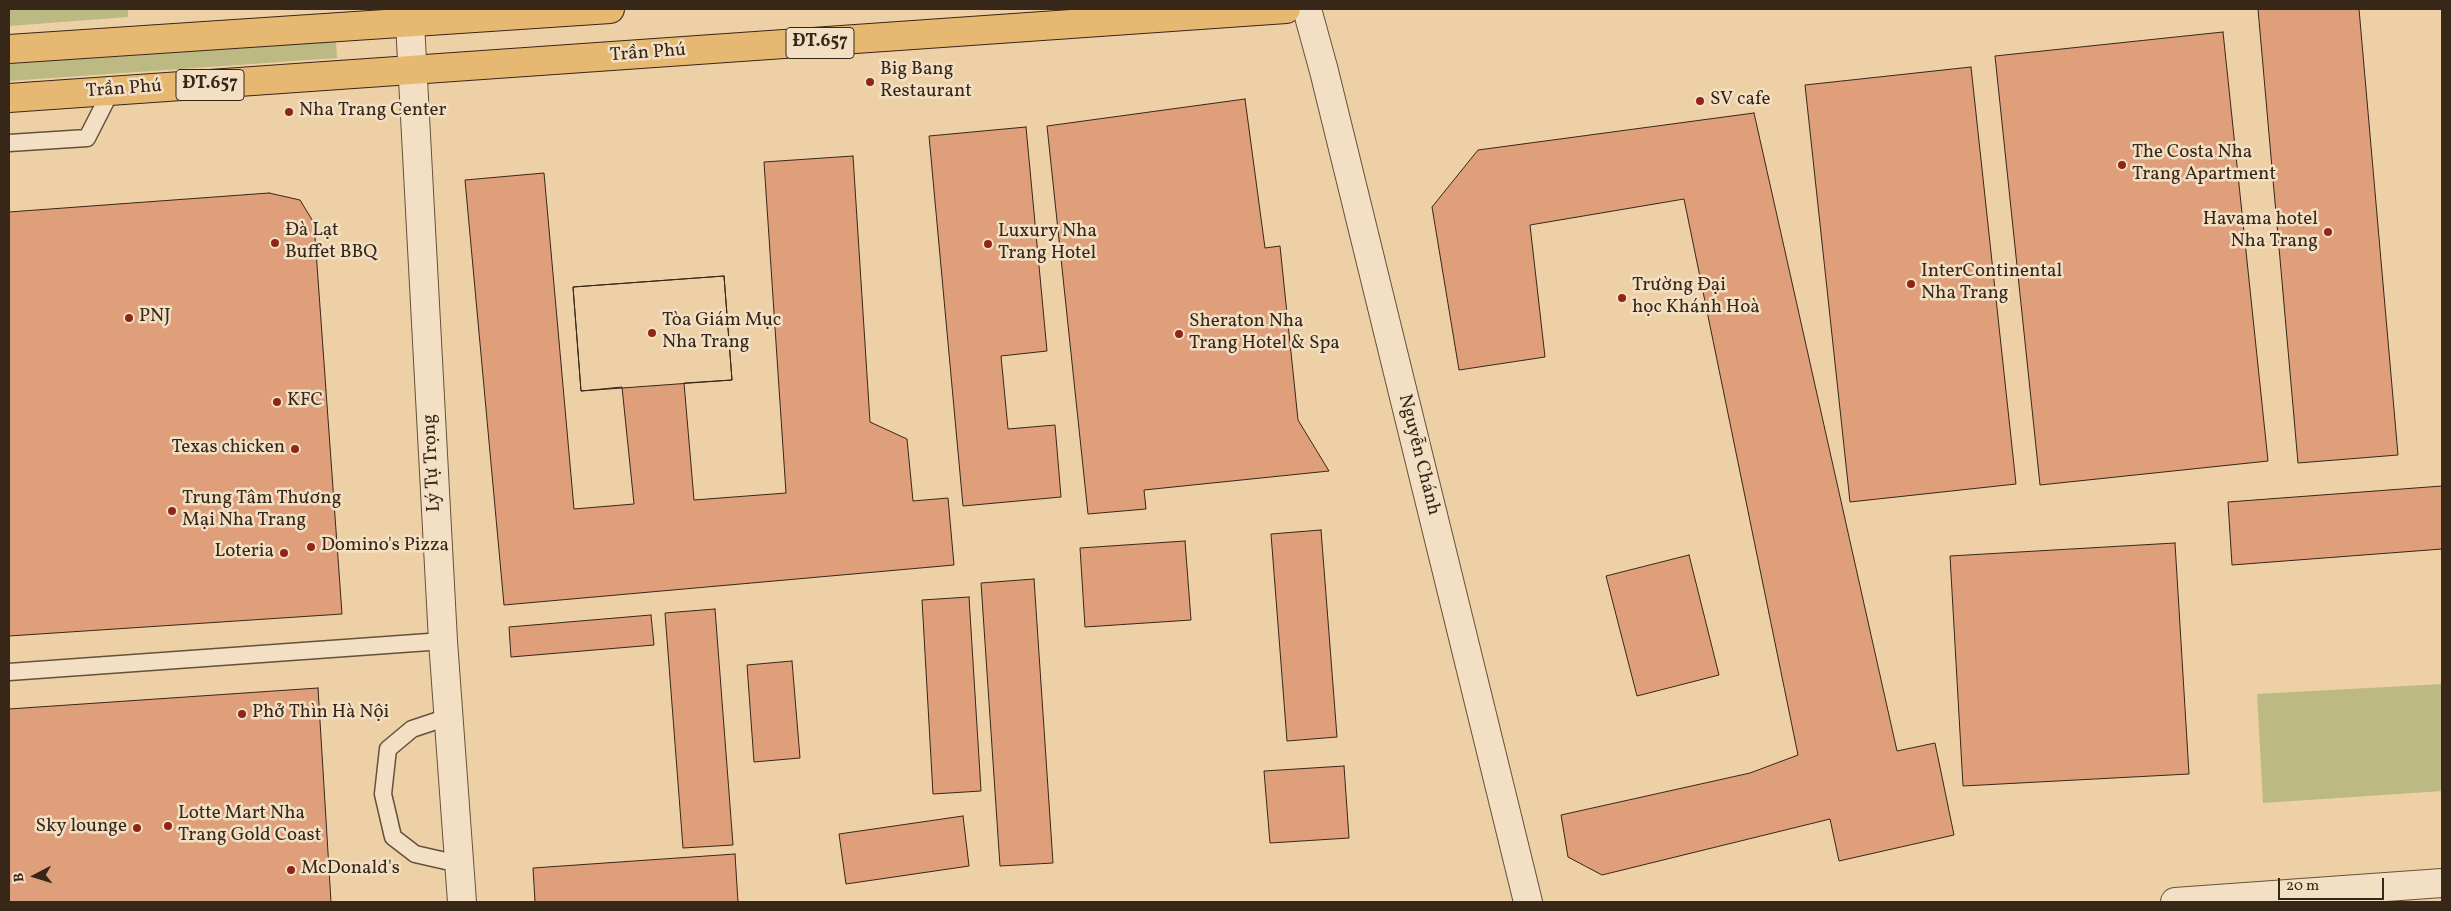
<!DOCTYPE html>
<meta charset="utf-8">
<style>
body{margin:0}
#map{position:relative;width:2451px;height:911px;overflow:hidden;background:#edd0a5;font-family:Vollkorn,serif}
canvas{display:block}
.frame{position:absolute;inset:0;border:10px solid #372719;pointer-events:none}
.north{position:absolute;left:10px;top:851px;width:50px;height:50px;-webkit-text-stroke:4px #f3e0c4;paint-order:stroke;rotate:265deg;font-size:14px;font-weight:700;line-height:20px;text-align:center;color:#372719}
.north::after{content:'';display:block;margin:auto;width:18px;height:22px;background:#372719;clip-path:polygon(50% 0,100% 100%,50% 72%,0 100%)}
.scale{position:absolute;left:2278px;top:878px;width:106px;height:22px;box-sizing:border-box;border:2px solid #372719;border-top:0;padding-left:6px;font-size:15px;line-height:18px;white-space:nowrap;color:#372719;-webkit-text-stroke:4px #f3e0c4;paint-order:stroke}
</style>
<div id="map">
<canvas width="2451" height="911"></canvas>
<div class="frame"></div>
<div class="north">B</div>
<div class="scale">20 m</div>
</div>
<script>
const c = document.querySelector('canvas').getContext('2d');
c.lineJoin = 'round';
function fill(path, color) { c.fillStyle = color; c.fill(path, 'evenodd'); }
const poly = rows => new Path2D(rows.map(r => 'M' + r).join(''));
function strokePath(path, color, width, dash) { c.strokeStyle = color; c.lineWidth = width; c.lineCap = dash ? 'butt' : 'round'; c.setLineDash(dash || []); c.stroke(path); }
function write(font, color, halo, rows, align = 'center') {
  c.font = font + ' Vollkorn,serif'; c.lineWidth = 5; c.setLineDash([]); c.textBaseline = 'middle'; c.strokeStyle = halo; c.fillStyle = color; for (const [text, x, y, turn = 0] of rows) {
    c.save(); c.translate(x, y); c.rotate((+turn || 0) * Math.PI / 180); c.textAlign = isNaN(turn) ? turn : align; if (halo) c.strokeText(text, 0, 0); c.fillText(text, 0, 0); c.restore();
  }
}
fill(poly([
 [9,9,128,9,128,17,9,26],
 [336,42,337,58,9,81,9,64],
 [2442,684,2442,791,2263,803,2257,694]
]), '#bdb982');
const building = poly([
 [2258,9,2359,9,2398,455,2298,463,2258,9],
 [2223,32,2268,461,2040,485,1995,56,2223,32],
 [1971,67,2016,484,1850,502,1805,85,1971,67],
 [1245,99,1265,248,1280,246,1298,420,1329,471,1144,490,1146,509,1088,514,1047,126,1245,99],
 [1754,113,1897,751,1935,743,1954,835,1839,861,1830,819,1602,875,1568,857,1561,815,1750,773,1798,755,1684,199,1530,225,1545,357,1459,370,1432,207,1478,150,1754,113],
 [1026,127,1047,351,1001,356,1008,429,1055,425,1061,497,963,506,929,136,1026,127],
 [853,156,870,422,907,439,913,501,948,498,954,565,504,605,465,180,544,173,574,509,634,504,622,387,581,391,573,287,724,276,732,380,684,383,694,500,786,493,764,162,853,156],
 [269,193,300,200,314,223,342,614,9,636,9,212,269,193],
 [724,276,732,380,581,391,573,287,724,276],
 [2442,486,2442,549,2232,565,2228,502,2442,486],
 [1321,530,1337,737,1287,741,1271,534,1321,530],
 [1185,541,1191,620,1085,627,1080,548,1185,541],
 [2175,543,2189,774,1963,786,1950,556,2175,543],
 [1689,555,1719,675,1637,696,1606,576,1689,555],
 [1034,579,1053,863,1000,866,981,583,1034,579],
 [969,597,981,791,933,794,922,600,969,597],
 [715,609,733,845,683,848,665,613,715,609],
 [651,615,654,645,511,657,509,627,651,615],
 [792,661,800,758,754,762,747,665,792,661],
 [318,688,331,902,9,902,9,709,318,688],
 [1344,766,1349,838,1270,843,1264,771,1344,766],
 [963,816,969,866,846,884,839,834,963,816],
 [735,854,738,902,535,902,533,868,735,854]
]);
fill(building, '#de9f7a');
strokePath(building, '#372719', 1);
const service = poly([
 [9,143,87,138,111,91],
 [9,672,443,641],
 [448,717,412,729,388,749,383,794,393,837,415,854,459,864]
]);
const tertiary = poly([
 [1307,9,1324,71,1528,902],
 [410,23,443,641,462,902],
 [2175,902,2442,883]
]);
const primary = poly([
 [9,49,610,9],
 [9,98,1286,9]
]);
strokePath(service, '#64513c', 19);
strokePath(tertiary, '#64513c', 30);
strokePath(primary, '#372719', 30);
strokePath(service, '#f3e0c4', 16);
strokePath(tertiary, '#f3e0c4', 28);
strokePath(primary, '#e6b872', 28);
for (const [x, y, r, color] of [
 [870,82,5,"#8f2418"],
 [1700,101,5,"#8f2418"],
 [289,112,5,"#8f2418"],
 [2122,165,5,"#8f2418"],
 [2328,232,5,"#8f2418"],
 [275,243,5,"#8f2418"],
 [988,244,5,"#8f2418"],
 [1911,284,5,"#8f2418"],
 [1622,298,5,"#8f2418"],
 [129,318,5,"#8f2418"],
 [652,333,5,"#8f2418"],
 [1179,334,5,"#8f2418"],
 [277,402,5,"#8f2418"],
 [295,449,5,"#8f2418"],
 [172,511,5,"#8f2418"],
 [311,547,5,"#8f2418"],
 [284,553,5,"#8f2418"],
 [242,714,5,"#8f2418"],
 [168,826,5,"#8f2418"],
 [137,828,5,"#8f2418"],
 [291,870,5,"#8f2418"]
]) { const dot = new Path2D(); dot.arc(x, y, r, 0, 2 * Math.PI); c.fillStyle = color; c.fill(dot); strokePath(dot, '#f3e0c4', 2); }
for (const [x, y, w] of [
 [820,43,68],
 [210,85,68]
]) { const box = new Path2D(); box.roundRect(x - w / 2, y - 15.5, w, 31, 4); c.fillStyle = '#f3e0c4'; c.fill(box); strokePath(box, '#372719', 1); }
write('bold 18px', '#372719', null, [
 ["ĐT.657",820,43],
 ["ĐT.657",210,85]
]);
write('19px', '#372719', '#f3e0c4', [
 ["Trần Phú",648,54,-4],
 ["Trần Phú",124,90,-4],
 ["Nguyễn Chánh",1418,455,76],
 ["Lý Tự Trọng",433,463,-93]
]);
write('19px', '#372719', '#f3e0c4', [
 ["Big Bang",880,71],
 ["Restaurant",880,93],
 ["SV cafe",1710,101],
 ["Nha Trang Center",299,112],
 ["The Costa Nha",2132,154],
 ["Trang Apartment",2132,176],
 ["Havama hotel",2318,221,"right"],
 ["Nha Trang",2318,243,"right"],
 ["Đà Lạt",285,232],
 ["Buffet BBQ",285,254],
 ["Luxury Nha",998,233],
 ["Trang Hotel",998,255],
 ["InterContinental",1921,273],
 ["Nha Trang",1921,295],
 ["Trường Đại",1632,287],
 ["học Khánh Hoà",1632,309],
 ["PNJ",139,318],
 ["Tòa Giám Mục",662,322],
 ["Nha Trang",662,344],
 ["Sheraton Nha",1189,323],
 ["Trang Hotel & Spa",1189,345],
 ["KFC",287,402],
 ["Texas chicken",285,449,"right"],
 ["Trung Tâm Thương",182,500],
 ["Mại Nha Trang",182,522],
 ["Domino's Pizza",321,547],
 ["Loteria",274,553,"right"],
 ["Phở Thìn Hà Nội",252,714],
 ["Lotte Mart Nha",178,815],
 ["Trang Gold Coast",178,837],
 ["Sky lounge",127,828,"right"],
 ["McDonald's",301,870]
], 'left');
</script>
